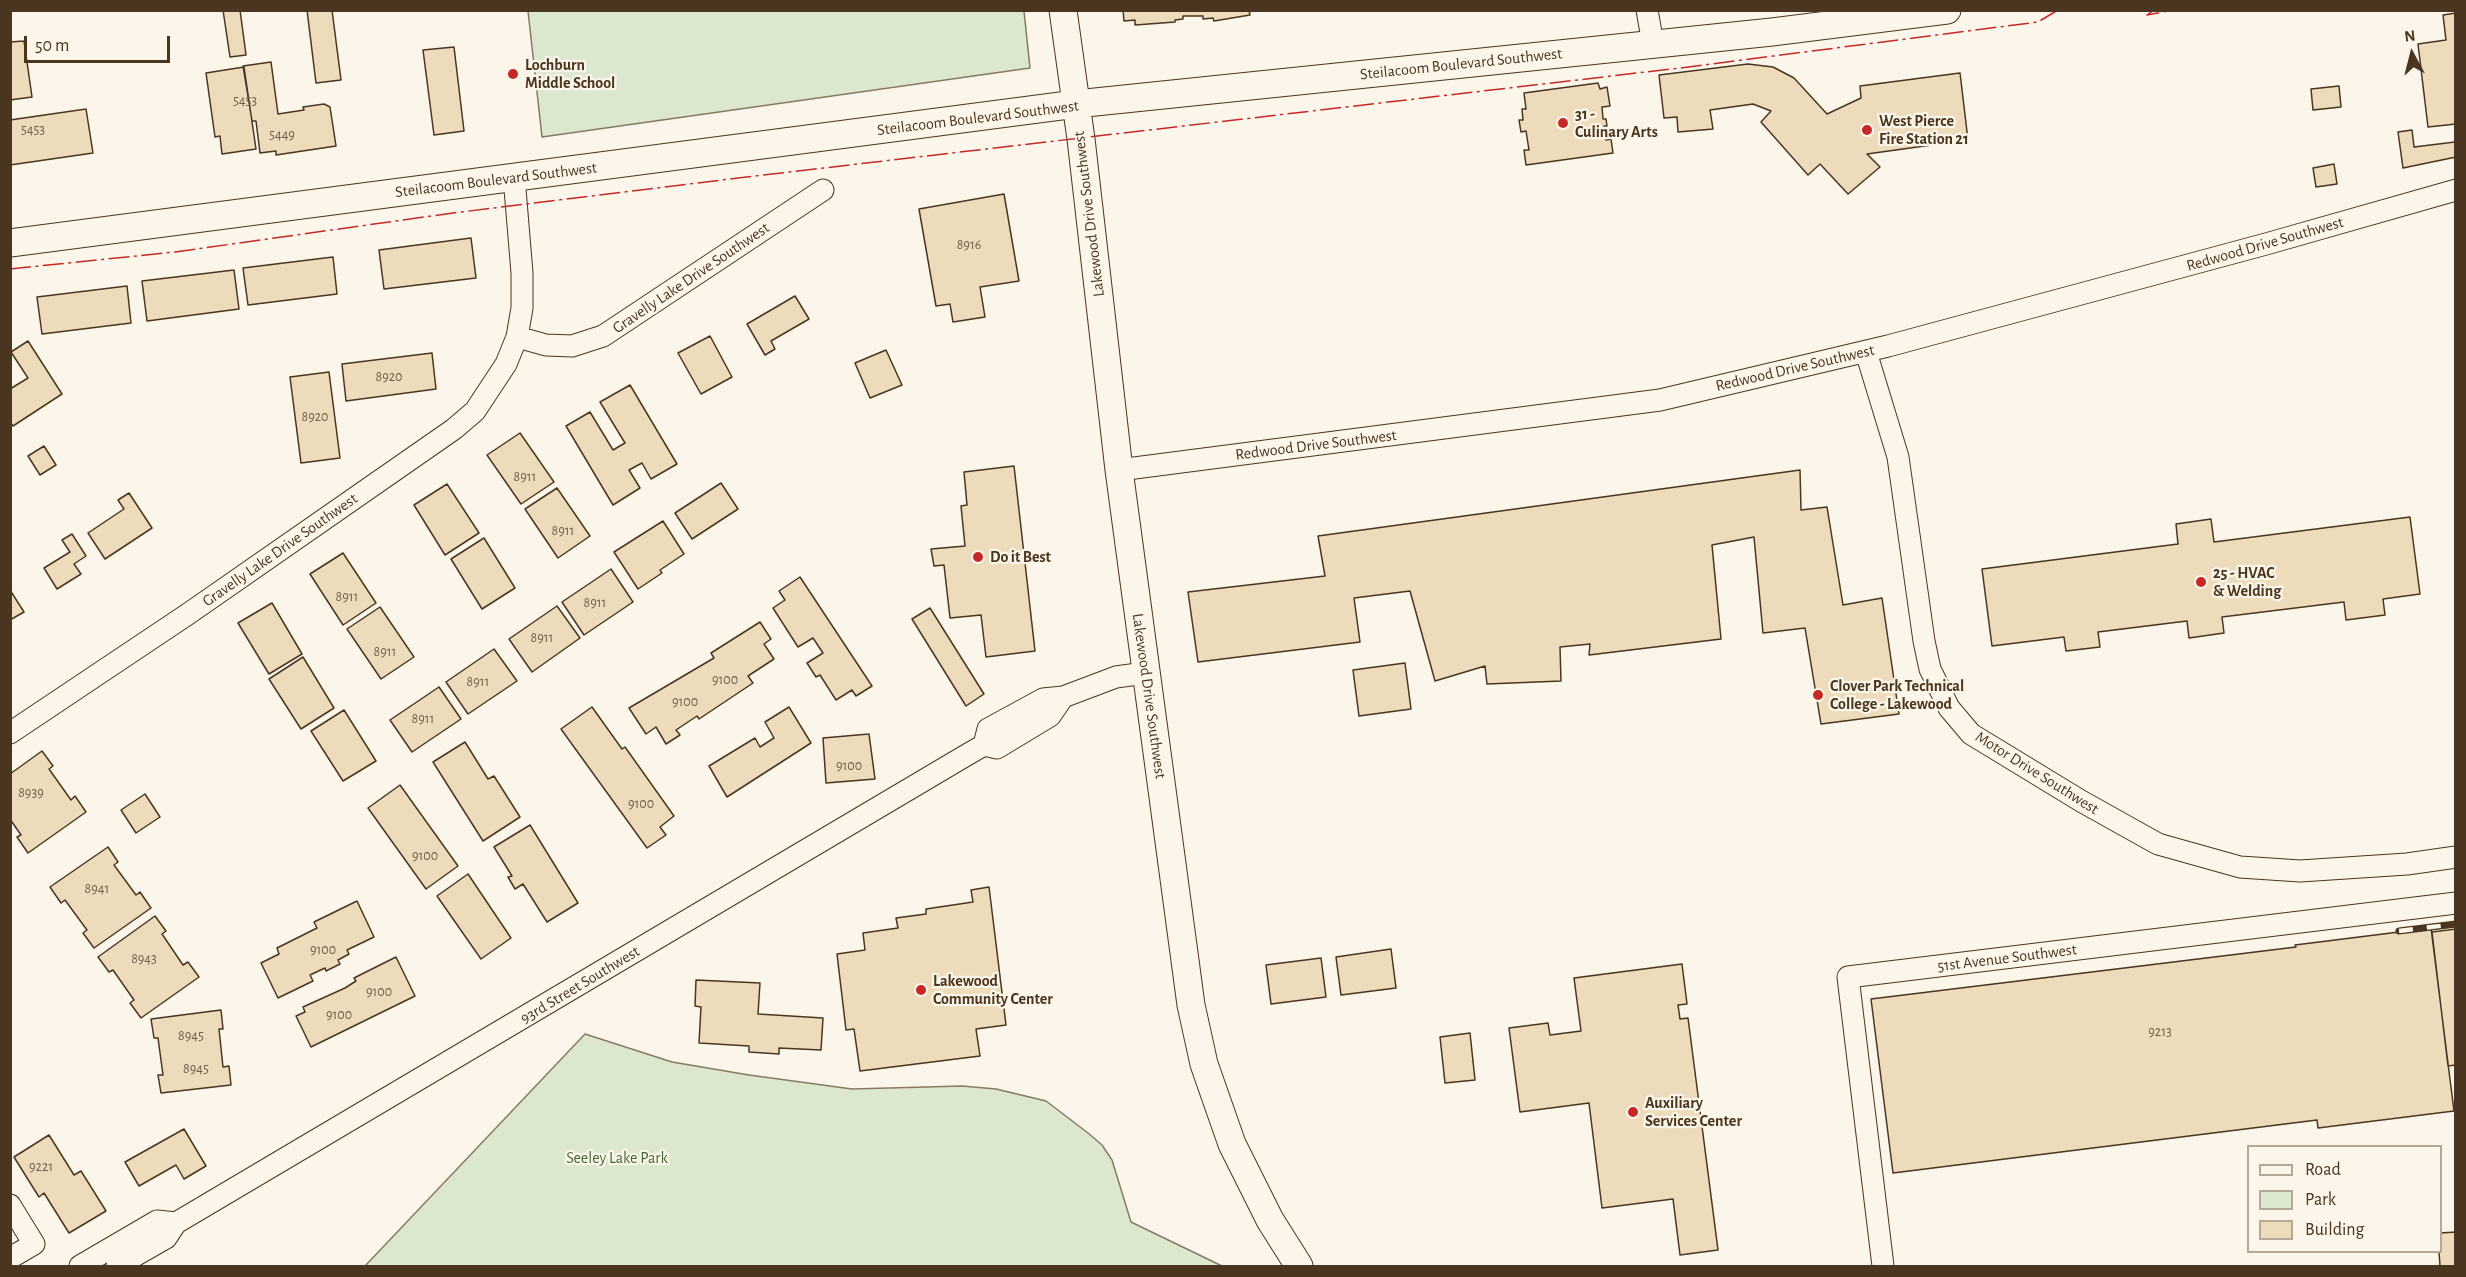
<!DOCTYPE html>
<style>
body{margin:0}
#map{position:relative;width:2466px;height:1277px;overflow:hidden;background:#fbf6e9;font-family:"Alegreya Sans",sans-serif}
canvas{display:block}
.frame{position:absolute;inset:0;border:12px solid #4a3520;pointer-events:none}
.legend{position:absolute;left:2247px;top:1145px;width:195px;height:108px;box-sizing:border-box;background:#fbf6e9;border:2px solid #b4a999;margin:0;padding:8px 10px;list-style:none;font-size:18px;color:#4a3520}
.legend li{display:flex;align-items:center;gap:12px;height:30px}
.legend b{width:30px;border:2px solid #b4a999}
.north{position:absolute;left:2382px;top:24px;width:60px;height:60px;-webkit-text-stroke:4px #fbf6e9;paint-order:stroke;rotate:353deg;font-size:16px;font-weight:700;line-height:24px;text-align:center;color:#4a3520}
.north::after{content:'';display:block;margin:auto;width:21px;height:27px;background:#4a3520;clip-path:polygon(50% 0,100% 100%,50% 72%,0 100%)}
.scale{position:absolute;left:24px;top:36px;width:146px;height:27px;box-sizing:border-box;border:3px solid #4a3520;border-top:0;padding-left:8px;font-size:18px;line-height:21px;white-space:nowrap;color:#4a3520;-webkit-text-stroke:4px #fbf6e9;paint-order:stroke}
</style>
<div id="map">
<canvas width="2466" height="1277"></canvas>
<div class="frame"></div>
<ul class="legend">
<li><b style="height:8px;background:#fbf6e9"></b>Road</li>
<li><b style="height:16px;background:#dce7d0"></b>Park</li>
<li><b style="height:16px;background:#ecdcbc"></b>Building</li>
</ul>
<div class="north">N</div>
<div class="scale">50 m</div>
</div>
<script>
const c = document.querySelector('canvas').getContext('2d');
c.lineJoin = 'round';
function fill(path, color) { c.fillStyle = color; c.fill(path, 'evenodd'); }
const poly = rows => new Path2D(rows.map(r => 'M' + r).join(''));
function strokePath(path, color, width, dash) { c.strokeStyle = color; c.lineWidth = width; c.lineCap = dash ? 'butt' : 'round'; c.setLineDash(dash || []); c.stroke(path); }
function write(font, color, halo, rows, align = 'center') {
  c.font = font + ' "Alegreya Sans",sans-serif'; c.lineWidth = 4.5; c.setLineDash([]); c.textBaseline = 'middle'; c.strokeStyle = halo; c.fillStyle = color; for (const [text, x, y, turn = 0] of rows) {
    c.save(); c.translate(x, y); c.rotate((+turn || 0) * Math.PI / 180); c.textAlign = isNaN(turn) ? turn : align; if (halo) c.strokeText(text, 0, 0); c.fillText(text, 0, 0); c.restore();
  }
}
const green = poly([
 [528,11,1024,11,1030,68,542,137,528,11],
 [585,1034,672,1062,749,1075,852,1089,962,1086,996,1089,1046,1101,1088,1133,1102,1145,1112,1160,1131,1222,1222,1266,365,1266,585,1034]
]);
fill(green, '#dce7d0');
strokePath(green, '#887966', 1.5);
const building = poly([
 [223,10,240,10,246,55,230,57,223,10],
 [307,10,332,10,341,80,316,83,307,10],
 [1123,10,1249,10,1250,15,1214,21,1213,18,1203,19,1203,16,1183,16,1183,19,1175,20,1175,22,1135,25,1135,20,1124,21,1123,10],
 [2456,13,2456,124,2428,127,2418,44,2446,40,2443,15,2456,13],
 [24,41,32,97,10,100,10,42,24,41],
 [454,47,464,131,434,135,423,50,454,47],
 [271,62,278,114,304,110,303,107,324,104,330,107,336,146,276,155,276,151,260,153,256,121,252,121,243,66,271,62],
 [1748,64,1773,67,1794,78,1827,114,1861,98,1860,86,1960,73,1968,140,1867,154,1880,167,1848,194,1820,164,1808,175,1761,122,1771,111,1753,104,1710,110,1713,129,1678,132,1677,117,1664,118,1659,75,1748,64],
 [244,67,256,149,222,154,220,136,215,137,206,73,244,67],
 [1598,83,1600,89,1607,87,1610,106,1602,107,1603,119,1606,119,1607,126,1604,126,1606,140,1611,139,1613,153,1526,165,1524,150,1529,150,1526,131,1521,132,1519,120,1523,120,1522,109,1526,109,1524,93,1598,83],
 [2339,86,2341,107,2313,110,2311,89,2339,86],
 [86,109,93,153,10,165,10,120,86,109],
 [2412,130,2414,147,2455,142,2456,157,2403,168,2398,132,2412,130],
 [2334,164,2337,184,2316,187,2313,168,2334,164],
 [1004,194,1019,281,980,287,985,317,953,322,950,304,936,306,919,209,1004,194],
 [471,238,476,278,384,289,379,250,471,238],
 [333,257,337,294,248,305,243,268,333,257],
 [234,270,239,309,147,321,142,281,234,270],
 [127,286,131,323,42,334,37,297,127,286],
 [795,296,809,319,771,341,775,349,765,355,747,324,795,296],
 [710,336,732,377,701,394,678,353,710,336],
 [28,341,62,394,13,426,10,422,10,389,28,378,11,352,28,341],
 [886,350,902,385,870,398,855,363,886,350],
 [432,353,436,389,346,401,342,364,432,353],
 [329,372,340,458,301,463,290,377,329,372],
 [630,385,677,464,651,479,642,463,629,470,640,488,613,505,566,426,590,412,613,450,625,443,600,402,630,385],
 [520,433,554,482,521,504,487,455,520,433],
 [44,446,56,465,40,475,28,456,44,446],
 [1014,466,1035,651,986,657,981,615,950,618,944,565,934,566,931,549,965,546,961,506,967,505,964,472,1014,466],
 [1800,470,1801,510,1827,507,1843,605,1882,598,1899,714,1821,724,1805,628,1763,633,1754,537,1712,545,1721,639,1589,655,1590,644,1560,647,1561,681,1487,684,1485,666,1435,681,1410,591,1354,598,1360,642,1198,662,1188,592,1325,576,1318,536,1800,470],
 [721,483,738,509,692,539,675,513,721,483],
 [447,484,479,533,445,555,414,505,447,484],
 [557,488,590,536,558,558,525,509,557,488],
 [129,493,152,528,105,559,88,533,124,509,118,500,129,493],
 [2410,517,2420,594,2383,599,2385,615,2346,620,2344,602,2222,617,2224,633,2189,638,2187,621,2098,632,2100,647,2066,651,2064,637,1992,646,1982,569,2178,544,2176,524,2211,519,2214,542,2410,517],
 [663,521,684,554,660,570,662,573,638,589,614,552,663,521],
 [72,534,86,556,74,564,81,574,57,589,44,568,70,552,62,540,72,534],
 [484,538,515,588,482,609,451,559,484,538],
 [343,553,376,603,343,625,310,574,343,553],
 [611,569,633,602,584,635,562,602,611,569],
 [800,577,872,686,856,696,852,690,836,700,820,675,816,677,807,663,823,653,813,638,798,647,773,608,785,600,779,591,800,577],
 [10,590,24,612,10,620,10,590],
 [272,603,302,654,269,674,238,623,272,603],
 [557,606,580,638,532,672,509,639,557,606],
 [380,607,414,657,381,679,347,629,380,607],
 [930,608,984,694,966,706,912,619,930,608],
 [760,622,771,639,764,644,774,659,748,676,753,683,699,719,697,716,676,730,680,735,666,744,656,727,646,734,629,708,714,658,711,653,760,622],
 [494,649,517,681,468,714,446,682,494,649],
 [303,657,334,708,301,729,269,679,303,657],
 [1405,663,1411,709,1359,716,1353,670,1405,663],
 [439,687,461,719,412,752,390,720,439,687],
 [592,707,622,749,625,747,674,816,660,827,666,835,647,848,561,729,592,707],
 [789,707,811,743,727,797,709,766,755,738,760,747,774,738,765,722,789,707],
 [344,710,376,761,343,781,311,731,344,710],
 [869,734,875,779,826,783,823,738,869,734],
 [465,742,488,779,494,776,520,817,483,841,433,762,465,742],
 [42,751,53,766,49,769,71,800,75,796,86,812,28,853,17,837,21,835,10,819,10,774,42,751],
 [400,785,458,866,426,889,368,808,400,785],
 [145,794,160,817,136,833,121,810,145,794],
 [530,825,578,903,547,922,523,884,515,889,508,877,512,876,494,847,530,825],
 [108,847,118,862,114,865,136,895,140,892,151,908,94,948,83,933,87,930,65,900,61,903,50,887,108,847],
 [468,874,511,938,481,959,437,896,468,874],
 [989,887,1006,1025,976,1029,980,1056,860,1071,854,1029,846,1030,837,954,865,950,863,933,898,928,896,918,926,914,926,909,973,902,971,890,989,887],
 [357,901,374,937,347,950,349,954,338,960,340,964,326,971,325,968,310,975,313,981,278,998,261,963,279,954,277,948,317,928,314,922,357,901],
 [155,916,166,931,162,934,183,965,188,962,199,977,141,1018,130,1003,134,1000,113,970,109,972,98,957,155,916],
 [2431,928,2454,1111,2318,1128,2317,1120,1893,1173,1871,999,2296,947,2295,945,2431,928],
 [2456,929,2456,1065,2448,1066,2432,932,2456,929],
 [1391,949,1396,988,1341,995,1336,957,1391,949],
 [396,957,415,996,311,1047,296,1016,305,1012,303,1007,345,988,356,981,354,978,396,957],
 [1321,958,1326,997,1271,1004,1266,965,1321,958],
 [1682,964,1687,1004,1678,1005,1680,1019,1688,1018,1718,1250,1680,1255,1673,1199,1602,1208,1589,1103,1520,1112,1509,1028,1548,1023,1550,1035,1581,1031,1574,978,1682,964],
 [696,980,760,983,758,1014,823,1018,821,1050,779,1048,779,1054,749,1052,749,1046,699,1043,701,1007,695,1006,696,980],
 [221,1010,223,1029,219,1029,223,1067,229,1066,231,1085,161,1093,158,1075,163,1075,158,1038,154,1038,151,1019,221,1010],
 [1470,1033,1475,1080,1445,1083,1440,1037,1470,1033],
 [184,1129,206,1166,184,1179,176,1165,139,1186,125,1162,184,1129],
 [49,1135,74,1175,81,1171,106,1211,69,1233,44,1193,39,1197,14,1157,49,1135],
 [2456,1232,2456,1266,2440,1266,2439,1252,2440,1252,2440,1233,2456,1232]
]);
fill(building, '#ecdcbc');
strokePath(building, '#4a3520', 1.5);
const minor = poly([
 [1647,10,1653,44],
 [517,337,546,345,572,346,603,336,823,190],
 [1866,352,1898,457,1924,641,1930,669,1949,708,1971,734,2081,801,2158,844,2240,867,2300,871,2407,864,2456,857],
 [1119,470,1660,400,1888,346,2266,244,2456,190],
 [10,733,188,614,454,429,475,411,506,364,517,337,522,308,522,273,514,177],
 [984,745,988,729,1043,699,1063,697,1116,677,1145,673],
 [10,1205,34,1244,10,1258],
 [80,1266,157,1221,176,1223],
 [117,1266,166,1238,176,1223,970,753,984,745,997,748,1050,716,1063,697],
 [1883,1266,1848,977,2456,903]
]);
const major = poly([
 [1063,10,1081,139,1119,470,1191,1005,1204,1064,1232,1144,1270,1220,1299,1266],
 [10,243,1076,104,1772,32,1947,10]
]);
strokePath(minor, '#4a3520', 23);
strokePath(major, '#4a3520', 29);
strokePath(minor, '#fbf6e9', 21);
strokePath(major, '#fbf6e9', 27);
const rail = poly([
 [2399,931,2456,924]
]);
strokePath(rail, '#4a3520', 7);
strokePath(rail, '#fbf6e9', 4.5, [14]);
strokePath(poly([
 [2154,10,2147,15,2173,10],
 [10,269,175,252,453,213,738,178,1680,68,2038,22,2058,10]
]), '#c62828', 1.5, [21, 4.5, 3, 4.5]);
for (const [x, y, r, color] of [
 [513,74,6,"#c62828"],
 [1563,123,6,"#c62828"],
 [1867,130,6,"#c62828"],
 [978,557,6,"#c62828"],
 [2201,582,6,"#c62828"],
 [1818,695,6,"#c62828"],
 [921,990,6,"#c62828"],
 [1633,1112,6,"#c62828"]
]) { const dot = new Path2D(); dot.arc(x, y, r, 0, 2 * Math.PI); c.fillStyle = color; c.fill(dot); strokePath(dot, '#fbf6e9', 2); }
write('14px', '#725f47', null, [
 ["5453",245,101],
 ["5453",33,130],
 ["5449",282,135],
 ["8916",969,245],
 ["8920",389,377],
 ["8920",315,417],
 ["8911",525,477],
 ["8911",563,531],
 ["8911",347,597],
 ["8911",595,603],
 ["8911",542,638],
 ["8911",385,652],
 ["9100",725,680],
 ["8911",478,682],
 ["9100",685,702],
 ["8911",423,719],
 ["9100",849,766],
 ["8939",31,793],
 ["9100",641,804],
 ["9100",425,856],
 ["8941",97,889],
 ["9100",323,950],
 ["8943",144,959],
 ["9100",379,992],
 ["9100",339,1015],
 ["9213",2160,1032],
 ["8945",191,1036],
 ["8945",196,1069],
 ["9221",41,1167]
]);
write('16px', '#4a3520', '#fbf6e9', [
 ["Steilacoom Boulevard Southwest",1461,64,-6],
 ["Steilacoom Boulevard Southwest",978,118,-7],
 ["Steilacoom Boulevard Southwest",496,180,-7],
 ["Lakewood Drive Southwest",1089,214,-97],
 ["Redwood Drive Southwest",2265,244,-16],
 ["Gravelly Lake Drive Southwest",691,278,-34],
 ["Redwood Drive Southwest",1795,368,-13],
 ["Redwood Drive Southwest",1316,445,-7],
 ["Gravelly Lake Drive Southwest",280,550,-35],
 ["Lakewood Drive Southwest",1149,696,82],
 ["Motor Drive Southwest",2037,773,32],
 ["51st Avenue Southwest",2007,958,-7],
 ["93rd Street Southwest",580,985,-31]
]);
write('bold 16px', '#4a3520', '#fbf6e9', [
 ["Lochburn",525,65],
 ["Middle School",525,83],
 ["31 -",1575,114],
 ["Culinary Arts",1575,132],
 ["West Pierce",1879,121],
 ["Fire Station 21",1879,139],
 ["Do it Best",990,557],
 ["25 - HVAC",2213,573],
 ["& Welding",2213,591],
 ["Clover Park Technical",1830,686],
 ["College - Lakewood",1830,704],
 ["Lakewood",933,981],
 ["Community Center",933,999],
 ["Auxiliary",1645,1103],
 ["Services Center",1645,1121]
], 'left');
write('16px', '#436837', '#fbf6e9', [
 ["Seeley Lake Park",617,1158]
]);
</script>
